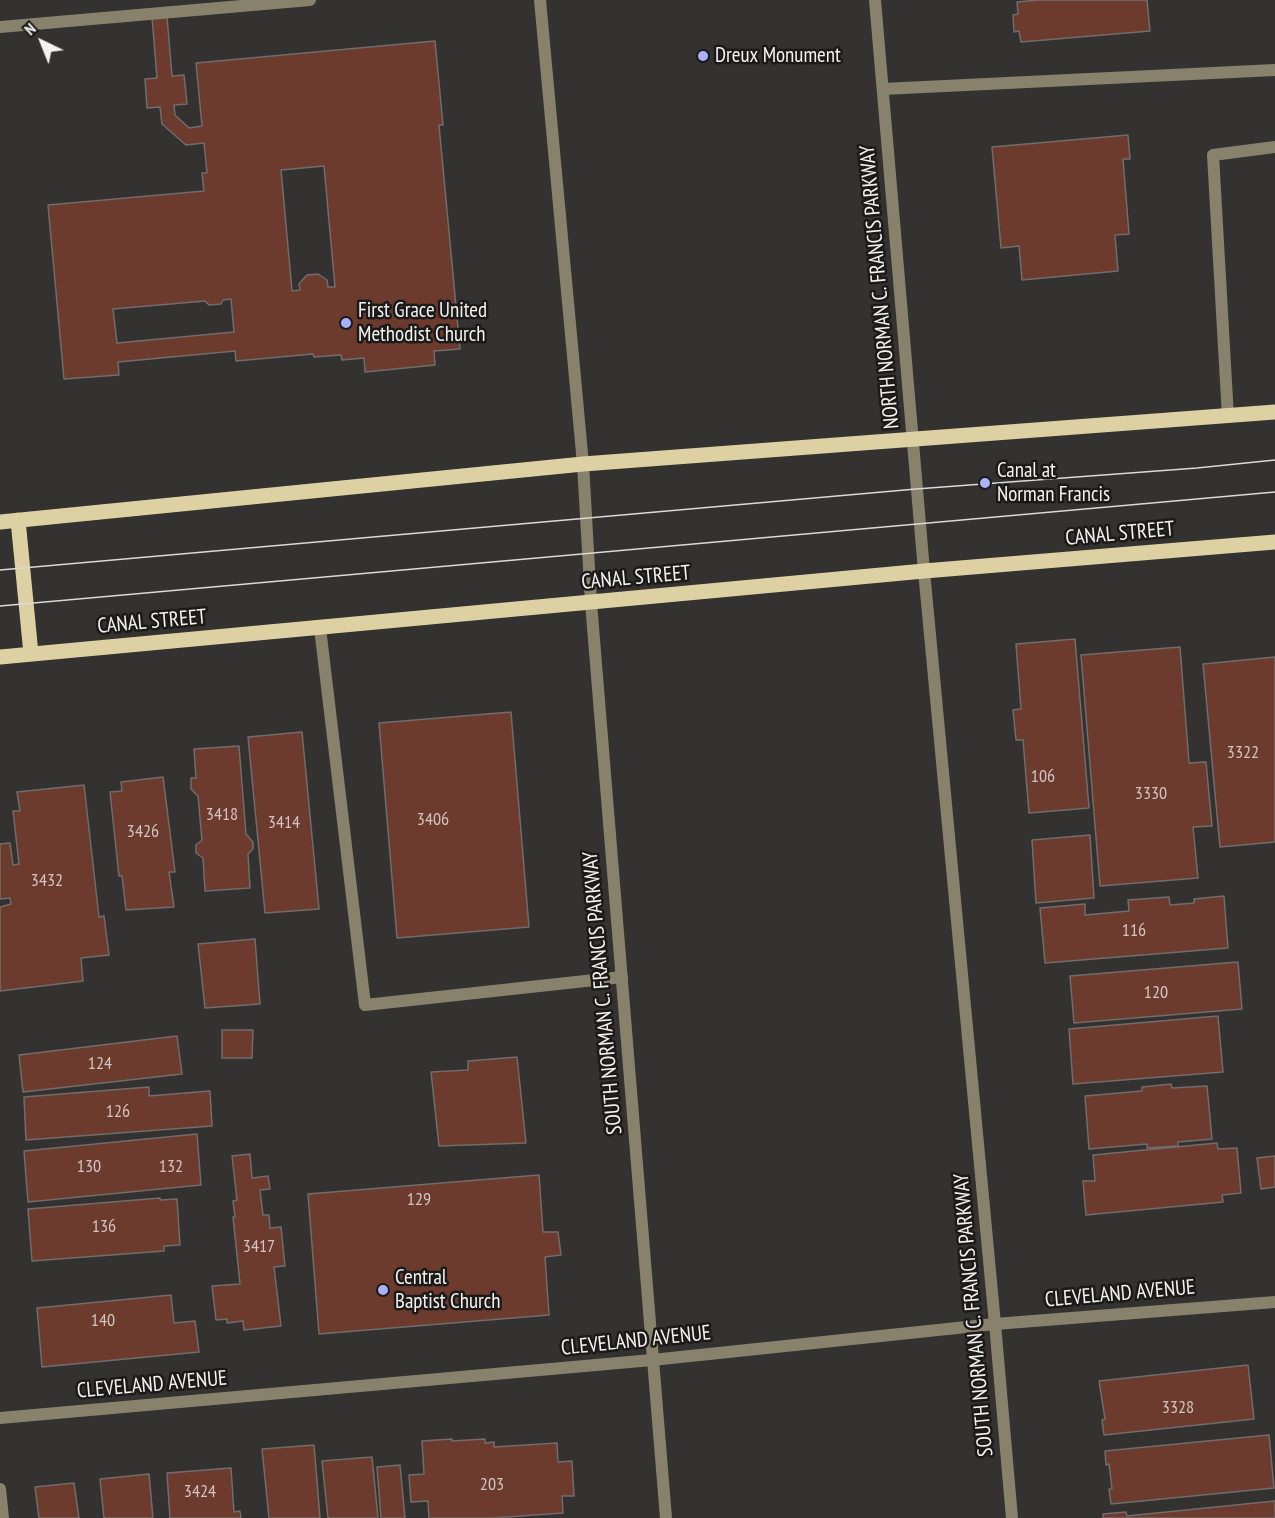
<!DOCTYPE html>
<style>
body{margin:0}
#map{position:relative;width:1275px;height:1518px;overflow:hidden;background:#343230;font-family:"PT Sans Narrow",sans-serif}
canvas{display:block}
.north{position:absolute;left:12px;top:12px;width:60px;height:60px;-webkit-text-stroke:4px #1b1a19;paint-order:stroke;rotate:317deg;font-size:16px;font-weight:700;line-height:24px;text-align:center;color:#f4f2f1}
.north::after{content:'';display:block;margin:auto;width:21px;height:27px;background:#f4f2f1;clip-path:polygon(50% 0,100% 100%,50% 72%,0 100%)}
</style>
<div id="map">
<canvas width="1275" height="1518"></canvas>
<div class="north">N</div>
</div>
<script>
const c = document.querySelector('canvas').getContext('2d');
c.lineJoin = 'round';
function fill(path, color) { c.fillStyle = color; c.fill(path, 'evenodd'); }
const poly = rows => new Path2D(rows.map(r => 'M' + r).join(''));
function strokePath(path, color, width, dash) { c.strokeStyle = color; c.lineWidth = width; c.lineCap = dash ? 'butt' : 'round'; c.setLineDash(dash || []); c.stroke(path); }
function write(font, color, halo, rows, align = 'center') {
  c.font = font + ' "PT Sans Narrow",sans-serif'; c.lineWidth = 5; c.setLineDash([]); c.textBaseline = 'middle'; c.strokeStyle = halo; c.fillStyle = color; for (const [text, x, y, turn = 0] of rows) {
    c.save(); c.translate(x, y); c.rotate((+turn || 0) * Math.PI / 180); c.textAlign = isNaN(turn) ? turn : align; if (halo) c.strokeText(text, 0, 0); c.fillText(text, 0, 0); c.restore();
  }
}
const building = poly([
 [1039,0,1147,0,1150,31,1021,42,1019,31,1014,32,1013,15,1018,14,1017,2,1039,0],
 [167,16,172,76,184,75,187,104,174,105,175,115,189,128,202,126,196,63,435,41,443,125,439,125,460,349,434,351,435,365,365,372,364,358,342,360,341,355,314,357,313,354,236,361,235,351,118,362,119,375,64,379,48,205,204,191,202,173,207,173,204,143,186,145,162,124,160,107,147,108,145,79,157,78,152,17,167,16],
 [324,166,335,287,328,287,327,280,318,274,307,275,299,284,300,290,292,291,281,170,324,166],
 [231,299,234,332,117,343,113,309,205,301,209,305,221,304,223,300,231,299],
 [1128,135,1130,159,1123,159,1129,234,1115,235,1118,271,1022,280,1019,246,1001,248,992,147,1128,135],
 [1075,639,1089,808,1029,813,1023,740,1016,740,1013,710,1021,709,1016,644,1075,639],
 [1180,647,1189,763,1206,762,1212,826,1193,827,1198,878,1100,886,1081,655,1180,647],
 [1275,657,1275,842,1220,847,1203,664,1275,657],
 [511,712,529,927,397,938,379,723,511,712],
 [302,732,319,909,265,913,248,737,302,732],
 [239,746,246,834,253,842,253,849,248,854,250,888,205,891,203,858,196,853,196,845,202,840,198,796,191,789,191,778,196,778,194,749,239,746],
 [163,777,175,872,169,872,174,907,126,910,122,876,119,876,110,792,122,791,121,782,163,777],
 [84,785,99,917,104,916,109,955,81,958,83,981,0,991,0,907,11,904,10,898,0,899,0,844,10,843,13,865,19,864,13,811,20,811,17,792,84,785],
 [1090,835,1094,898,1036,903,1032,840,1090,835],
 [1224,896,1228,948,1045,963,1040,908,1085,904,1085,915,1129,911,1128,900,1169,897,1170,905,1194,903,1194,899,1224,896],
 [255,939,260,1004,205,1008,198,944,255,939],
 [1238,962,1242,1009,1074,1023,1070,976,1238,962],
 [1218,1016,1223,1072,1073,1084,1069,1029,1218,1016],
 [222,1030,253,1030,252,1058,222,1058,222,1030],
 [177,1036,182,1074,23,1092,19,1055,177,1036],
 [517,1057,526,1143,439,1146,431,1072,468,1070,468,1061,517,1057],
 [1171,1084,1172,1088,1207,1086,1212,1139,1178,1142,1178,1146,1147,1148,1147,1144,1089,1149,1085,1096,1142,1091,1142,1087,1171,1084],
 [149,1087,149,1096,210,1091,212,1126,26,1140,24,1097,149,1087],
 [197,1134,201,1185,28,1202,24,1151,197,1134],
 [1217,1143,1218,1149,1237,1148,1241,1193,1222,1195,1223,1202,1086,1215,1083,1181,1095,1181,1093,1155,1217,1143],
 [250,1154,252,1178,268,1176,270,1189,260,1190,263,1215,269,1215,270,1228,281,1227,285,1266,274,1267,281,1326,244,1330,243,1321,227,1323,227,1319,216,1320,212,1286,240,1284,233,1217,235,1217,233,1201,237,1200,232,1156,250,1154],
 [1275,1156,1275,1187,1261,1189,1257,1158,1275,1156],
 [539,1175,543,1232,558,1232,561,1255,545,1257,549,1315,319,1334,308,1194,539,1175],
 [160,1198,160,1200,177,1199,180,1245,164,1246,164,1251,32,1261,28,1209,160,1198],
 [171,1295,174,1323,195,1321,199,1352,42,1367,37,1308,171,1295],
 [1248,1365,1254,1419,1104,1435,1102,1420,1105,1419,1099,1381,1248,1365],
 [1269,1435,1274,1488,1111,1504,1109,1489,1112,1489,1109,1464,1106,1465,1105,1451,1269,1435],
 [452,1439,452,1441,485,1439,485,1443,494,1442,494,1447,557,1443,558,1462,572,1461,574,1496,562,1496,563,1513,492,1518,429,1518,428,1501,411,1502,409,1475,424,1474,422,1441,452,1439],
 [314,1445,320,1518,269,1518,262,1449,314,1445],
 [372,1457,378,1518,328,1518,322,1461,372,1457],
 [400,1465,405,1518,381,1518,377,1467,400,1465],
 [231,1468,234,1512,240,1511,241,1518,170,1518,167,1473,231,1468],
 [149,1474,153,1518,104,1518,100,1479,149,1474],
 [74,1483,79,1518,39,1518,35,1487,74,1483],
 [1275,1501,1275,1518,1103,1518,1103,1514,1126,1512,1127,1516,1275,1501]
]);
fill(building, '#6c3b2e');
strokePath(building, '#716d6c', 1.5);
strokePath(poly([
 [0,27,310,0],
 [883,89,1275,70],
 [1228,417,1213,155,1275,147],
 [320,628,365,1005,622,977]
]), '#88826c', 12);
strokePath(poly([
 [540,0,583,464,591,603],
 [875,0,924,571],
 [0,1418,652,1360,995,1324,1275,1302],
 [0,1489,3,1518]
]), '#88826c', 12);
strokePath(poly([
 [924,571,995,1324,1012,1518],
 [591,603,666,1518]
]), '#88826c', 12);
strokePath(poly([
 [18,520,31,654],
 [0,522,583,464,1275,412],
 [0,657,924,571,1275,542]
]), '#ddd1a3', 15);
strokePath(poly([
 [0,570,916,489,1197,468,1275,460],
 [0,606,1275,492]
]), '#dcdad9', 1.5);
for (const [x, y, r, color] of [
 [703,56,6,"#a9b0fc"],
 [346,323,6,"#a9b0fc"],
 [985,483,6,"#a9b0fc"],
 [383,1290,6,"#a9b0fc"]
]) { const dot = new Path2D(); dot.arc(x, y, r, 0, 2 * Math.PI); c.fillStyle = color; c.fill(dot); strokePath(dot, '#1b1a19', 2); }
write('18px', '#d2c4c0', null, [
 ["3322",1243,753],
 ["106",1043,777],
 ["3330",1151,794],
 ["3418",222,815],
 ["3406",433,820],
 ["3414",284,823],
 ["3426",143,832],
 ["3432",47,881],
 ["116",1134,931],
 ["120",1156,993],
 ["124",100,1064],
 ["126",118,1112],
 ["130",89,1167],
 ["132",171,1167],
 ["129",419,1200],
 ["136",104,1227],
 ["3417",259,1247],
 ["140",103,1321],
 ["3328",1178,1408],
 ["203",492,1485],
 ["3424",200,1492]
]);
write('21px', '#f4f2f1', '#1b1a19', [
 ["Dreux Monument",715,56],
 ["First Grace United",358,311],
 ["Methodist Church",358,335],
 ["Canal at",997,471],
 ["Norman Francis",997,495],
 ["Central",395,1278],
 ["Baptist Church",395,1302]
], 'left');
write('21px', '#f4f2f1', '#1b1a19', [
 ["NORTH NORMAN C. FRANCIS PARKWAY",880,287,-95],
 ["CANAL STREET",1120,534,-5],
 ["CANAL STREET",636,578,-5],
 ["CANAL STREET",152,622,-5],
 ["SOUTH NORMAN C. FRANCIS PARKWAY",603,993,-95],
 ["CLEVELAND AVENUE",1120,1294,-5],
 ["SOUTH NORMAN C. FRANCIS PARKWAY",974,1315,-95],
 ["CLEVELAND AVENUE",636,1341,-6],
 ["CLEVELAND AVENUE",152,1385,-5]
]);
</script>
